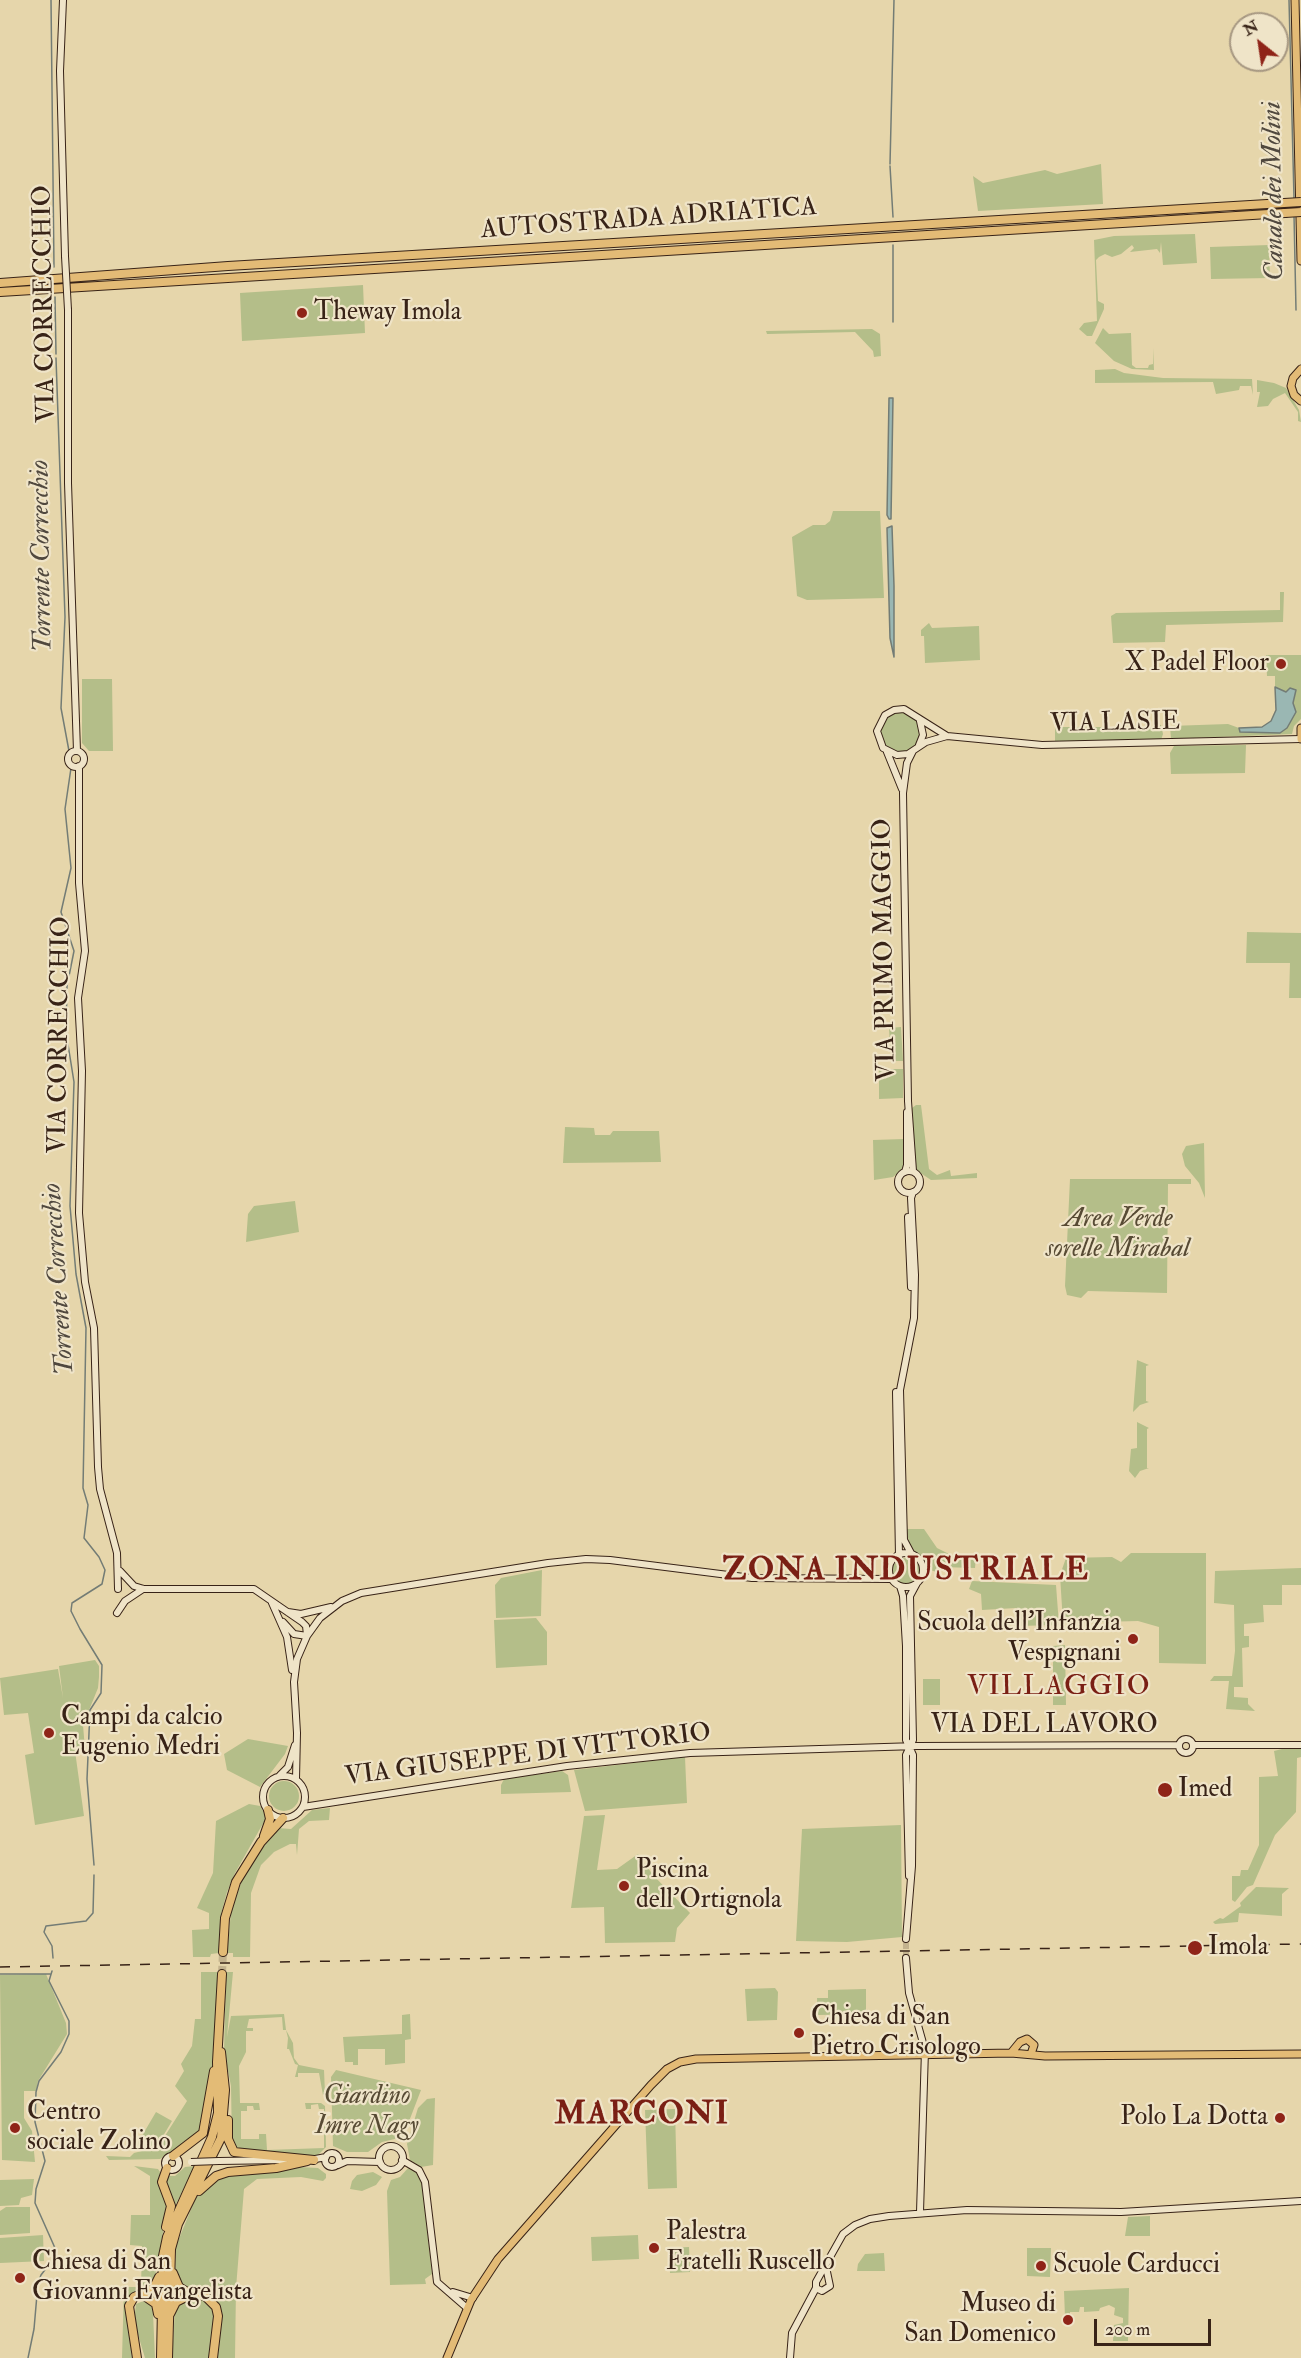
<!DOCTYPE html>
<style>
body{margin:0}
#map{position:relative;width:1301px;height:2358px;overflow:hidden;background:#e6d6ab;font-family:"IM FELL Double Pica",serif}
canvas{display:block}
.north{position:absolute;left:1229px;top:12px;width:60px;height:60px;box-sizing:border-box;background:#efe4c8;border:2px solid #a69781;border-radius:50%;rotate:330deg;font-size:16px;font-weight:700;line-height:24px;text-align:center;color:#382317}
.north::after{content:'';display:block;margin:auto;width:21px;height:27px;background:#8f2418;clip-path:polygon(50% 0,100% 100%,50% 72%,0 100%)}
.scale{position:absolute;left:1094px;top:2319px;width:117px;height:27px;box-sizing:border-box;border:3px solid #382317;border-top:0;padding-left:8px;font-size:18px;line-height:21px;white-space:nowrap;color:#382317;-webkit-text-stroke:4px #efe4c8;paint-order:stroke}
</style>
<div id="map">
<canvas width="1301" height="2358"></canvas>
<div class="north">N</div>
<div class="scale">200 m</div>
</div>
<script>
const c = document.querySelector('canvas').getContext('2d');
c.lineJoin = 'round';
function fill(path, color) { c.fillStyle = color; c.fill(path, 'evenodd'); }
const poly = rows => new Path2D(rows.map(r => 'M' + r).join(''));
function strokePath(path, color, width, dash) { c.strokeStyle = color; c.lineWidth = width; c.lineCap = dash ? 'butt' : 'round'; c.setLineDash(dash || []); c.stroke(path); }
function write(font, color, halo, rows, align = 'center') {
  c.font = font + ' "IM FELL Double Pica",serif'; c.lineWidth = 4.5; c.setLineDash([]); c.textBaseline = 'middle'; c.strokeStyle = halo; c.fillStyle = color; for (const [text, x, y, turn = 0] of rows) {
    c.save(); c.translate(x, y); c.rotate((+turn || 0) * Math.PI / 180); c.textAlign = isNaN(turn) ? turn : align; if (halo) c.strokeText(text, 0, 0); c.fillText(text, 0, 0); c.restore();
  }
}
fill(poly([
 [1101,164,1103,204,978,211,973,176,983,183,1045,170,1057,174],
 [1195,234,1197,263,1163,265,1161,242,1160,253,1157,249,1130,252,1134,248,1132,245,1121,254,1112,257,1105,254,1099,257,1096,260,1098,301,1104,304,1104,309,1092,336,1087,336,1079,329,1084,323,1097,321,1094,240,1114,236],
 [1269,245,1270,278,1211,279,1210,247],
 [363,285,365,333,242,341,240,293],
 [1103,328,1109,334,1131,333,1132,365,1136,368,1148,368,1149,365,1153,364,1153,348,1154,370,1132,369,1114,361,1095,343],
 [872,329,880,334,881,356,874,357,873,351,855,332,767,334,766,331],
 [1115,369,1124,373,1163,378,1252,379,1253,395,1251,386,1240,386,1239,390,1216,394,1213,382,1095,383,1095,370],
 [1257,380,1274,383,1286,388,1299,410,1301,422,1298,421,1298,412,1285,393,1273,399,1268,406,1257,407,1260,392,1257,392],
 [833,511,880,511,884,598,807,600,797,596,792,537,813,525,825,525,830,521],
 [1280,592,1284,592,1283,622,1166,625,1165,642,1113,643,1111,616,1116,613,1280,610],
 [929,623,932,628,979,626,980,660,925,663,924,636,921,636,921,630],
 [1266,655,1301,655,1301,719,1294,726,1292,734,1171,739,1170,726,1228,724,1239,728,1239,731,1287,728,1294,714,1293,703,1296,690,1286,692,1275,687,1275,676,1267,676],
 [82,679,112,679,113,751,89,751,82,743],
 '880 732a20 20 0 1 1 40 0a20 20 0 1 1-40 0Z',
 [1153,724,1161,725,1163,734,1161,740,1055,743,1055,727,1153,727],
 [1246,745,1245,773,1171,774,1170,753,1174,746],
 [1247,932,1301,933,1301,998,1289,998,1290,963,1246,963],
 [901,1027,903,1061,891,1061,889,1028],
 [879,1069,903,1069,903,1098,879,1099],
 [916,1105,921,1105,929,1169,937,1175,950,1170,951,1176,977,1173,977,1178,931,1180,916,1170,912,1108],
 [565,1127,594,1128,595,1135,610,1135,613,1131,659,1131,661,1162,563,1163],
 [904,1139,906,1166,893,1177,874,1180,873,1140],
 [1204,1143,1205,1198,1199,1183,1185,1166,1182,1154,1186,1146],
 [1070,1179,1191,1179,1191,1184,1168,1184,1167,1293,1088,1291,1081,1298,1067,1295,1065,1286],
 [295,1201,299,1232,246,1242,248,1214,254,1206],
 [1137,1360,1149,1365,1146,1366,1146,1401,1149,1402,1140,1405,1133,1412],
 [1137,1422,1149,1428,1147,1429,1147,1468,1149,1468,1140,1471,1135,1478,1129,1471,1131,1449,1137,1448],
 [906,1529,924,1529,937,1548,953,1556,976,1556,975,1568,941,1567,940,1573,930,1570,910,1546],
 [1131,1553,1206,1553,1206,1664,1159,1663,1159,1627,1138,1621,1063,1623,1060,1575,1066,1558,1112,1557,1121,1562],
 '892 1572a14 14 0 1 1 28 0a14 14 0 1 1-28 0Z',
 [1301,1568,1301,1585,1282,1585,1282,1605,1263,1605,1264,1622,1244,1624,1244,1636,1249,1636,1249,1647,1242,1648,1243,1687,1234,1687,1234,1697,1248,1698,1248,1704,1255,1711,1226,1709,1229,1681,1210,1681,1214,1676,1232,1676,1235,1651,1234,1605,1214,1603,1215,1571],
 [542,1570,541,1616,496,1618,495,1585,501,1578],
 [972,1581,1056,1585,1059,1625,1017,1626,1016,1608,982,1610,981,1594,969,1589],
 [536,1618,547,1632,547,1665,496,1668,494,1620],
 [1065,1645,1066,1705,1053,1705,1053,1646],
 [95,1660,99,1666,99,1677,98,1688,83,1725,85,1749,75,1751,84,1816,35,1825,25,1755,34,1753,28,1713,4,1715,0,1678,58,1669,63,1698,59,1666],
 [923,1679,940,1679,940,1705,923,1705],
 [248,1739,288,1746,285,1754,260,1787,227,1770,224,1754],
 [1282,1749,1301,1749,1301,1757,1297,1758,1296,1812,1275,1835,1253,1885,1247,1887,1235,1902,1232,1900,1232,1876,1240,1876,1241,1870,1248,1870,1259,1845,1259,1777,1278,1776,1274,1751],
 [685,1757,687,1803,585,1811,574,1770],
 [562,1771,568,1775,571,1792,501,1794,501,1785,504,1779],
 '269 1796a15 15 0 1 1 30 0a15 15 0 1 1-30 0Z',
 [249,1804,260,1806,265,1814,265,1820,235,1873,227,1892,221,1914,219,1953,211,1954,210,1957,193,1957,192,1930,209,1929,209,1913,197,1908,213,1873,216,1821],
 [330,1808,329,1820,309,1821,299,1829,297,1855,296,1844,290,1844,274,1852,261,1865,251,1893,250,1957,233,1957,233,1953,227,1953,231,1912,243,1877,258,1854,278,1828,291,1829,312,1810],
 [605,1815,597,1870,617,1869,638,1854,653,1875,690,1913,677,1928,675,1942,605,1943,604,1907,571,1908,584,1816],
 [901,1825,902,1937,847,1942,796,1941,802,1829],
 [1256,1887,1289,1888,1282,1894,1282,1916,1239,1913,1238,1922,1215,1924,1213,1922,1220,1918,1223,1919,1241,1906,1240,1903],
 [201,1972,219,1972,214,2056,200,2132,160,2159,109,2160,106,2156,130,2157,134,2153,158,2147,187,2101,175,2086,184,2071,181,2064,192,2046,195,2019,201,2019],
 [226,1972,233,1972,227,2037,231,2016,284,2014,286,2030,293,2043,294,2058,299,2065,324,2070,325,2094,323,2095,319,2073,298,2073,298,2077,295,2077,298,2065,295,2064,289,2049,287,2049,288,2038,286,2030,283,2030,282,2017,249,2019,247,2028,253,2028,253,2031,246,2031,246,2052,239,2066,240,2103,259,2103,260,2110,254,2110,253,2106,247,2106,247,2111,241,2111,241,2139,259,2139,259,2134,266,2134,267,2150,324,2148,324,2109,319,2109,318,2104,311,2105,311,2109,306,2109,305,2103,321,2103,325,2106,326,2147,317,2156,239,2152,232,2145,231,2086,224,2051],
 [46,1974,66,2023,67,2034,38,2081,36,2091,24,2091,24,2118,32,2131,35,2162,2,2160,0,1975],
 [775,1988,778,1992,777,2020,747,2021,745,1989],
 [866,1989,866,2014,818,2015,817,1998,828,1998,828,1990],
 [410,2014,411,2039,405,2040,405,2063,385,2065,385,2049,358,2049,358,2065,353,2065,353,2062,345,2062,343,2037,402,2034,402,2015],
 [336,2070,421,2090,403,2137,382,2142,368,2152,347,2152,333,2146,331,2077],
 [435,2098,433,2165,421,2167,410,2160,407,2144,418,2108,427,2099],
 [675,2109,677,2188,648,2189,645,2110],
 [156,2112,172,2121,163,2136,150,2147,133,2151],
 [134,2166,158,2169,162,2175,168,2205,153,2287,131,2295,125,2305,132,2358,122,2358,124,2287,141,2287,142,2246,130,2245,131,2215,150,2215,150,2176],
 [195,2166,172,2212,166,2188,166,2176,175,2176,185,2167],
 [299,2167,318,2168,326,2174,326,2178,323,2181,301,2177,257,2179,244,2189,236,2288,235,2358,217,2358,222,2316,220,2305,209,2293,183,2286,175,2275,176,2246,196,2197,217,2178],
 [409,2167,415,2170,422,2183,432,2274,425,2279,426,2284,390,2285,387,2191,391,2180,400,2177],
 [373,2172,382,2177,376,2185,362,2191,350,2189,352,2181,357,2175],
 [34,2179,32,2195,21,2198,19,2205,0,2206,0,2180],
 [6,2207,30,2207,30,2233,0,2235,0,2211],
 [1150,2216,1150,2236,1125,2236,1128,2217],
 [43,2235,44,2261,0,2263,0,2238],
 [638,2235,639,2259,592,2261,591,2237],
 [689,2247,690,2272,670,2273,669,2248],
 [1027,2248,1051,2248,1050,2277,1027,2276],
 [884,2253,885,2271,857,2271,858,2264,865,2254],
 [1129,2288,1128,2341,1113,2341,1114,2325,1123,2323,1123,2318,1114,2315,1115,2308,1109,2305,1100,2308,1099,2311,1084,2312,1084,2307,1080,2307,1079,2312,1070,2312,1070,2316,1065,2317,1064,2291],
 [192,2297,205,2299,215,2311,210,2358,172,2358,175,2309,178,2304],
 [146,2300,151,2304,153,2313,155,2358,145,2358,134,2321,136,2304]
]), '#b4be89');
const water = poly([
 [889,398,893,398,891,519,889,519,887,515,889,398],
 [892,526,894,586,894,657,890,638,887,528,892,526],
 [1275,687,1286,692,1290,688,1296,690,1293,703,1296,712,1287,728,1280,733,1240,732,1239,728,1262,727,1271,721,1276,710,1275,687]
]);
fill(water, '#9ab7b3');
strokePath(water, '#737c75', 1.5);
strokePath(poly([
 [51,0,54,267],
 [1289,0,1294,198],
 [890,164,894,0],
 [890,166,893,217],
 [1294,215,1296,310],
 [893,245,893,322],
 [55,297,56,354],
 [56,358,65,617,61,708,69,751],
 [71,768,65,809,71,868,61,912,74,951,67,986,66,1032,74,1082,70,1206,76,1274,86,1328,83,1488,88,1505,84,1538,99,1557,105,1570,102,1584,72,1603,71,1611,80,1629,102,1665,101,1693,90,1710,87,1779,94,1865],
 [53,1958,52,1946,44,1932,46,1926,86,1921,93,1913,94,1875],
 [0,1974,50,1974],
 [28,2358,34,2329,38,2283,41,2275,54,2258,55,2248,35,2203,36,2189,45,2161,35,2122,36,2092,39,2081,61,2052,69,2034,69,2021,49,1981,52,1971]
]), '#737c75', 1.5);
strokePath(poly([
 [906,1958,906,1939]
]), '#c3b28d', 6, [6, 3]);
strokePath(poly([
 [222,1974,223,1952]
]), '#c3b28d', 8, [8, 4]);
const secondary = poly([
 [63,0,60,71,65,256],
 [68,310,68,483,77,751],
 [947,736,904,709,894,710,885,715,877,731,883,748,897,755,908,754,926,742,947,736,1042,745,1301,739],
 [919,745,923,735,920,721],
 '68 759a8 8 0 1 1 16 0a8 8 0 1 1-16 0Z',
 [913,751,907,763,903,793,908,1101,913,1171],
 [887,752,902,789],
 [79,766,79,883,85,951,78,998,82,1071,79,1213,85,1282,94,1328,98,1467,100,1489,117,1553,118,1589],
 '898 1182a11 11 0 1 1 22 0a11 11 0 1 1-22 0Z',
 [905,1172,907,1165,907,1112],
 [908,1217,911,1287],
 [896,1392,899,1556],
 '889 1570a17 17 0 1 1 34 0a17 17 0 1 1-34 0Z',
 [912,1555,904,1540,900,1390,914,1318,915,1275,911,1198,913,1192],
 [120,1571,134,1586,144,1589,254,1589,302,1622,306,1626,307,1635],
 [900,1586,903,1596,906,1646,906,1740,913,1755,912,1866,906,1939],
 [272,1603,287,1637,292,1670],
 [288,1612,301,1614,331,1607],
 [117,1613,125,1601,143,1589],
 [283,1622,294,1634,307,1636],
 '1179 1746a7 7 0 1 1 14 0a7 7 0 1 1-14 0Z',
 [1193,1745,1301,1745],
 [280,1775,288,1767,295,1745],
 '263 1797a21 21 0 1 1 42 0a21 21 0 1 1-42 0Z',
 [296,1779,297,1733,294,1682,297,1659,307,1636,320,1618,342,1601,361,1593,548,1563,586,1559,610,1560,752,1578,892,1579],
 [303,1807,567,1766,690,1753,917,1746,1179,1745],
 [909,1876,906,1755,913,1740,910,1596,917,1583],
 [906,1958,909,1993,925,2050,920,2212],
 '379 2158a12 12 0 1 1 24 0a12 12 0 1 1-24 0Z',
 '325 2160a7 7 0 1 1 14 0a7 7 0 1 1-14 0Z',
 '165 2163a7 7 0 1 1 14 0a7 7 0 1 1-14 0Z',
 [310,2160,326,2157],
 [402,2160,419,2170,425,2182,437,2282,467,2308],
 [219,2161,285,2160],
 [338,2165,347,2161,380,2162],
 [826,2267,830,2286,822,2291,816,2288,816,2282,843,2234,855,2225,870,2219,889,2216,967,2210,1121,2212,1301,2201],
 [453,2292,473,2298],
 [790,2358,792,2333,816,2288]
]);
const primary = poly([
 [1295,0,1301,261],
 [1301,369,1293,378,1291,386,1294,395,1301,401],
 [1301,728,1301,739],
 [1011,2053,1020,2042,1027,2039,1034,2045,1031,2054],
 [447,2358,471,2300,498,2259,651,2085,667,2069,680,2062,696,2059,1011,2053,1045,2056,1301,2054]
]);
const highway = poly([
 [0,283,228,266,1284,203],
 [0,292,1285,213],
 [264,1836,270,1819,268,1810],
 [223,1952,225,1918,236,1882,261,1842,283,1818],
 [228,2120,228,2139,234,2152,314,2160],
 [173,2156,203,2133,214,2071],
 [199,2191,216,2176,228,2172,276,2168,307,2161],
 [166,2227,171,2206,162,2182,167,2168],
 [173,2273,179,2287,187,2292,205,2296,216,2307,218,2316,213,2358],
 [143,2295,156,2304,158,2314],
 [170,2314,176,2302,192,2294],
 [137,2358,129,2306,134,2297,153,2289,159,2277],
 [161,2358,163,2256,167,2237,212,2137,218,2113,217,2062,222,1974],
 [168,2358,171,2249,178,2224,221,2138,225,2090,221,2052]
]);
strokePath(secondary, '#382317', 8);
strokePath(primary, '#382317', 9);
strokePath(highway, '#382317', 10);
strokePath(secondary, '#efe4c8', 6);
strokePath(primary, '#e3bb76', 7);
strokePath(highway, '#e3bb76', 8);
strokePath(poly([
 [0,1967,1301,1944]
]), '#382317', 1.5, [10, 10]);
const secondaryBridge = poly([
 [65,256,68,310],
 [191,2162,219,2161]
]);
const highwayBridge = poly([
 [1284,203,1301,202],
 [1285,213,1301,212]
]);
strokePath(secondaryBridge, '#382317', 8, []);
strokePath(highwayBridge, '#382317', 10, []);
strokePath(secondaryBridge, '#efe4c8', 6);
strokePath(highwayBridge, '#e3bb76', 8);
for (const [x, y, r, color] of [
 [302,313,6,"#8f2418"],
 [1281,664,6,"#8f2418"],
 [1133,1639,6,"#8f2418"],
 [49,1733,6,"#8f2418"],
 [1165,1790,8,"#8f2418"],
 [624,1886,6,"#8f2418"],
 [1195,1948,8,"#8f2418"],
 [799,2033,6,"#8f2418"],
 [1280,2118,6,"#8f2418"],
 [15,2128,6,"#8f2418"],
 [654,2248,6,"#8f2418"],
 [1041,2266,6,"#8f2418"],
 [20,2278,6,"#8f2418"],
 [1068,2320,6,"#8f2418"]
]) { const dot = new Path2D(); dot.arc(x, y, r, 0, 2 * Math.PI); c.fillStyle = color; c.fill(dot); strokePath(dot, '#efe4c8', 2); }
write('26px', '#382317', '#efe4c8', [
 ["AUTOSTRADA ADRIATICA",649,220,-4],
 ["VIA CORRECCHIO",46,304,-91],
 ["VIA LASIE",1115,724,-1],
 ["VIA PRIMO MAGGIO",886,950,-91],
 ["VIA CORRECCHIO",61,1035,-89],
 ["VIA DEL LAVORO",1044,1726],
 ["VIA GIUSEPPE DI VITTORIO",528,1756,-7]
]);
write('26px', '#382317', '#efe4c8', [
 ["Theway Imola",314,313],
 ["X Padel Floor",1269,664,"right"],
 ["Scuola dell'Infanzia",1121,1624,"right"],
 ["Vespignani",1121,1654,"right"],
 ["Campi da calcio",61,1718],
 ["Eugenio Medri",61,1748],
 ["Imed",1178,1790],
 ["Piscina",636,1871],
 ["dell'Ortignola",636,1901],
 ["Imola",1208,1948],
 ["Chiesa di San",811,2018],
 ["Pietro Crisologo",811,2048],
 ["Centro",27,2113],
 ["sociale Zolino",27,2143],
 ["Polo La Dotta",1268,2118,"right"],
 ["Palestra",666,2233],
 ["Fratelli Ruscello",666,2263],
 ["Chiesa di San",32,2263],
 ["Giovanni Evangelista",32,2293],
 ["Scuole Carducci",1053,2266],
 ["Museo di",1056,2305,"right"],
 ["San Domenico",1056,2335,"right"]
], 'left');
write('italic 26px', '#574a34', '#efe4c8', [
 ["Area Verde",1118,1220],
 ["sorelle Mirabal",1118,1250],
 ["Giardino",367,2097],
 ["Imre Nagy",367,2127]
]);
write('italic 27px', '#50483e', '#efe4c8', [
 ["Canale dei Molini",1275,191,-91],
 ["Torrente Correcchio",43,556,-91],
 ["Torrente Correcchio",60,1279,-94]
]);
c.letterSpacing = '1.5px';
write('28px', '#7a1f14', '#efe4c8', [
 ["VILLAGGIO",1059,1688]
]);
c.letterSpacing = '0px';
c.letterSpacing = '1.5px';
write('bold 32px', '#7a1f14', '#efe4c8', [
 ["ZONA INDUSTRIALE",906,1572],
 ["MARCONI",642,2116]
]);
c.letterSpacing = '0px';
</script>
